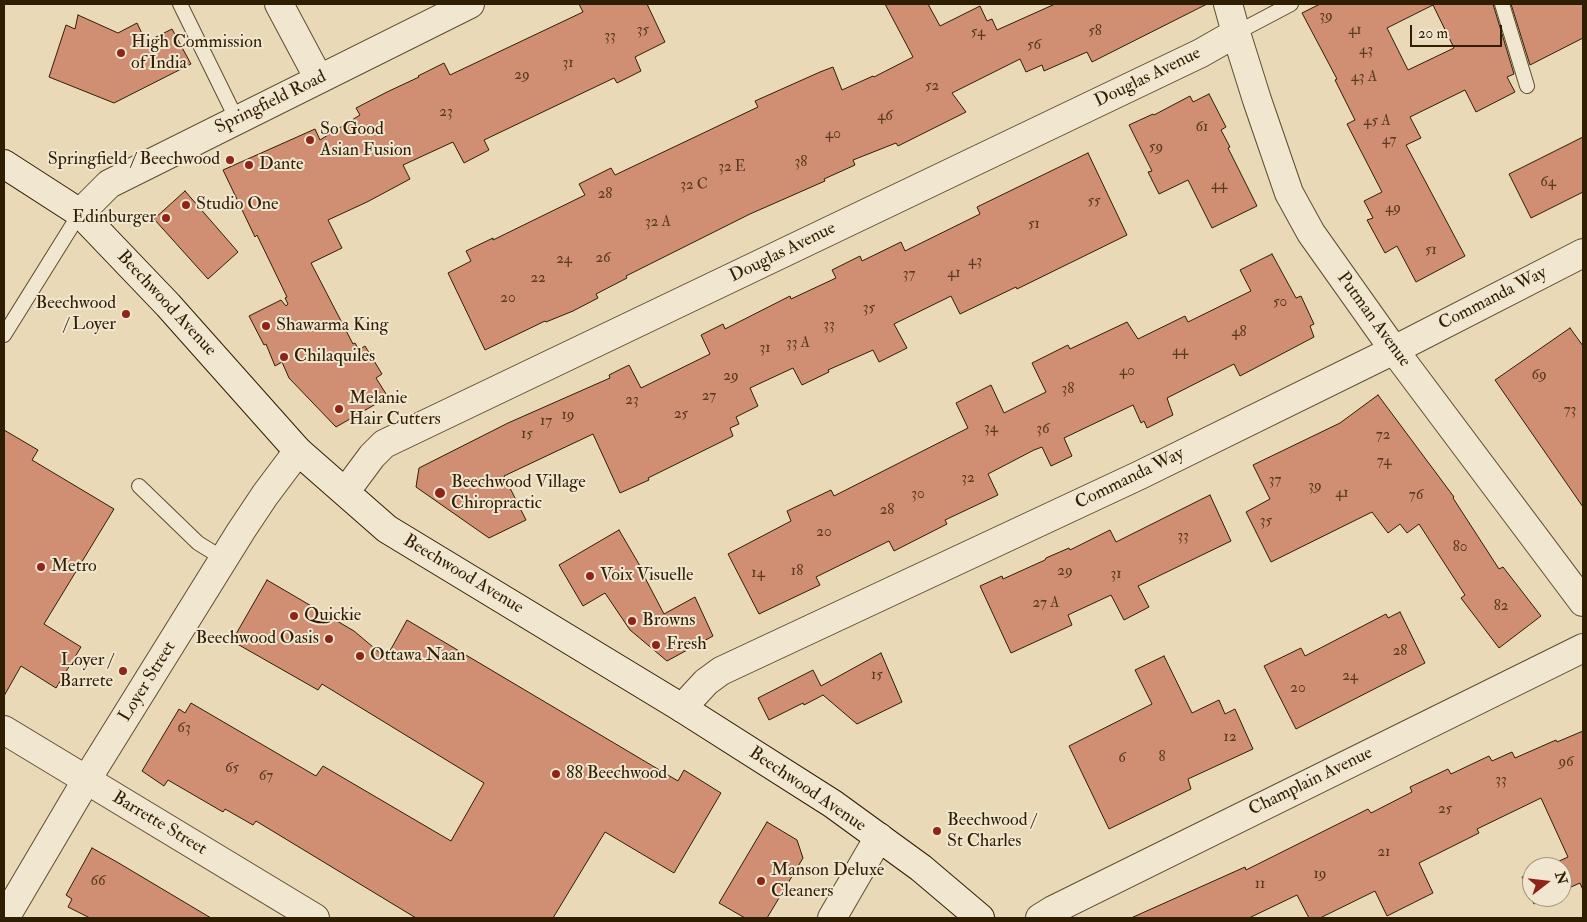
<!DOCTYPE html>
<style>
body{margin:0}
#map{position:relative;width:1587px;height:922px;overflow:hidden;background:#ead9b7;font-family:"IM FELL Double Pica",serif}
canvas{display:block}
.frame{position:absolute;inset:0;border:5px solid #301e03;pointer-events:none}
.north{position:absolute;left:1522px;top:857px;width:50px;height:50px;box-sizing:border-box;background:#f1e6d0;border:1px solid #a4967e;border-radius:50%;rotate:74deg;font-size:14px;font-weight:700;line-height:20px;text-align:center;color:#301e03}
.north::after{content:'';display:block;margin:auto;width:18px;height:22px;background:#8f2418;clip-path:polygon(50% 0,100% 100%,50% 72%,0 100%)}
.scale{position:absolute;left:1410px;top:25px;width:92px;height:22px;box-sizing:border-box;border:2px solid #301e03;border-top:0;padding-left:6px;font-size:15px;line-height:18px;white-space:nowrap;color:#301e03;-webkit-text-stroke:4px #f1e6d0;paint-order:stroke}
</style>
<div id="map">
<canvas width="1587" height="922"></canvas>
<div class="frame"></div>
<div class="north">N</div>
<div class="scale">20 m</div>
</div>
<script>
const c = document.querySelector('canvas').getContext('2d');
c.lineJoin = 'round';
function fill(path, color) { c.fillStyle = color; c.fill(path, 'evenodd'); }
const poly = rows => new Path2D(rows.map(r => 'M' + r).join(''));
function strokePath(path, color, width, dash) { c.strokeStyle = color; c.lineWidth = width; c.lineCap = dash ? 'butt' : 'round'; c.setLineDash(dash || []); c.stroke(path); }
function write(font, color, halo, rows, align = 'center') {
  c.font = font + ' "IM FELL Double Pica",serif'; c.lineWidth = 4; c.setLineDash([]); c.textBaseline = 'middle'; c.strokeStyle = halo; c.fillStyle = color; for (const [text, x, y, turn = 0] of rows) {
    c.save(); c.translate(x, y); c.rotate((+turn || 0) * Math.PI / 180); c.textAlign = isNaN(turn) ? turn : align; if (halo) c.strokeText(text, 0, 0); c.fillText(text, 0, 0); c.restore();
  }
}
const building = poly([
 [579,4,647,4,665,42,635,57,641,71,617,83,614,78,484,140,489,150,464,163,453,142,403,165,410,179,367,202,328,220,342,248,311,263,353,344,355,343,359,350,365,346,382,374,376,378,388,397,336,427,289,378,282,362,275,366,266,344,264,345,249,316,281,300,286,306,288,304,285,298,287,297,257,235,255,237,223,170,315,129,320,140,360,115,356,108,387,92,419,77,418,76,444,63,450,75,583,12,579,4],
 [885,4,928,4,940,26,980,6,987,21,992,19,997,30,1055,4,1207,4,1092,62,1087,52,1044,71,1042,65,1026,72,1020,59,952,93,966,112,898,146,896,143,853,160,855,165,824,179,825,181,750,214,626,276,627,278,596,294,598,298,573,311,546,322,545,321,485,350,448,273,471,261,466,251,493,238,493,240,585,195,579,184,611,168,615,175,758,107,755,101,820,72,833,67,842,90,873,76,874,77,913,57,885,4],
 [1320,4,1493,4,1514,74,1507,77,1515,92,1476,112,1465,90,1410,117,1421,138,1406,145,1465,256,1416,282,1397,246,1385,253,1367,220,1373,218,1364,201,1382,192,1347,124,1355,120,1335,80,1337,79,1302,13,1320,4],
 [1433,5,1454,48,1408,70,1387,28,1433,5],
 [1511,4,1583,4,1583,38,1530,65,1511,4],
 [78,15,118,33,137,23,146,42,172,29,191,64,114,103,49,77,66,25,75,29,78,15],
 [1209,94,1226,127,1221,130,1230,147,1228,148,1257,206,1212,228,1188,180,1159,194,1148,172,1152,171,1129,125,1153,114,1154,115,1190,96,1193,102,1209,94],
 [1583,137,1583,192,1531,218,1509,174,1583,137],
 [1088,153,1127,235,1017,289,1016,287,960,314,951,296,894,324,907,348,879,362,873,350,828,370,829,372,802,385,793,368,750,388,758,406,736,417,739,424,730,428,733,436,648,478,649,480,620,493,593,434,504,476,526,520,489,538,416,487,419,468,508,423,610,378,609,375,629,365,641,388,710,354,701,335,723,324,725,329,790,296,791,299,836,278,832,270,860,256,862,261,901,242,905,251,980,214,977,207,1088,153],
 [185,191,238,252,208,279,154,219,185,191],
 [1272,254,1296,298,1301,296,1314,324,1310,326,1314,337,1240,376,1234,364,1167,398,1173,415,1147,428,1144,421,1141,423,1133,405,1064,438,1072,456,1051,466,1042,447,1034,450,988,474,998,495,945,520,947,524,894,551,889,541,816,577,820,585,759,614,728,554,791,521,787,511,831,490,834,496,968,428,956,403,991,385,1004,413,1046,392,1032,363,1068,345,1070,349,1127,322,1138,339,1185,316,1188,322,1251,291,1240,270,1272,254],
 [1570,328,1583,346,1583,507,1495,380,1570,328],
 [1378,395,1454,497,1453,498,1499,569,1503,567,1541,616,1499,648,1461,598,1465,595,1419,524,1407,533,1400,524,1388,533,1372,512,1271,562,1246,512,1270,499,1253,465,1340,423,1378,395],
 [4,430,38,450,32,460,114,509,44,624,81,647,56,688,21,666,4,696,4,430],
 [1210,495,1231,541,1138,586,1149,607,1124,620,1111,595,1068,615,1072,625,1011,653,980,586,1002,576,1003,579,1045,560,1046,558,1069,548,1070,550,1110,530,1116,542,1210,495],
 [619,530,643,571,642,572,664,614,695,597,713,636,667,661,630,630,605,593,583,606,559,565,619,530],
 [267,580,354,631,386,658,407,620,678,781,684,770,721,793,674,873,605,832,553,918,416,918,256,821,253,825,225,809,223,812,168,780,164,786,142,771,179,709,185,713,191,703,316,776,323,766,451,841,484,783,322,684,318,690,232,641,267,580],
 [1400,612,1425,663,1296,729,1264,666,1301,648,1305,656,1386,614,1388,618,1400,612],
 [881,653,902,702,857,724,823,695,804,705,803,703,769,720,758,698,813,670,821,686,881,653],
 [1164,656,1192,713,1219,700,1225,714,1235,709,1253,749,1188,779,1191,789,1109,829,1069,746,1152,704,1135,670,1164,656],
 [1583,731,1583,890,1580,883,1562,891,1562,867,1546,867,1568,857,1541,798,1477,829,1479,833,1419,863,1433,893,1387,916,1375,891,1320,918,1309,918,1297,895,1249,918,1131,918,1245,867,1246,870,1368,809,1371,813,1412,792,1410,787,1448,769,1451,774,1489,756,1492,761,1512,752,1515,758,1556,740,1557,742,1583,731],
 [767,822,797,840,803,858,767,918,745,918,719,903,767,822],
 [92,848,117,862,211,918,90,918,68,907,72,899,66,895,92,848],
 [1532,873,1532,897,1550,897,1534,904,1522,877,1532,873]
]);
fill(building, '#d08e73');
strokePath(building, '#301e03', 1);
const service = poly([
 [180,4,237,120],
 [1502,4,1527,86],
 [1236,33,1291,4],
 [4,335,80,213],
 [139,486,198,543,224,559]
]);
const minor = poly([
 [279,4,319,79],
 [1228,4,1236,33,1257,100,1289,193,1311,233,1394,350,1583,602],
 [346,491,372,456,384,444,1201,53,1236,33],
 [682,708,706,682,721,671,1140,475,1394,350,1583,253],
 [4,730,315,918],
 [5,918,87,779,241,531,265,495,298,451],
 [832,918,879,837],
 [1040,918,1053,910,1583,648]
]);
const tertiary = poly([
 [80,213,109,184,470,4]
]);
const secondary = poly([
 [4,164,80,213,168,305,298,451,387,529,682,708,833,804,921,868,980,918]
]);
strokePath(service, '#5e4d30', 16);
strokePath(minor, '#5e4d30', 30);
strokePath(tertiary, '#5e4d30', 30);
strokePath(secondary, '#301e03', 30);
strokePath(service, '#f1e6d0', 14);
strokePath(minor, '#f1e6d0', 28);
strokePath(tertiary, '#f1e6d0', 28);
strokePath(secondary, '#f1e6d0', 28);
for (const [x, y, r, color] of [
 [121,53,5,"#8f2418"],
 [310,140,5,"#8f2418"],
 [230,160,5,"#8f2418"],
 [249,165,5,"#8f2418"],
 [186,205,5,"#8f2418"],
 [166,218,5,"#8f2418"],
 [126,314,5,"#8f2418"],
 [266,326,5,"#8f2418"],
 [284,357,5,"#8f2418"],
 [339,409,5,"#8f2418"],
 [440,493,6,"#8f2418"],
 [41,567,5,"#8f2418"],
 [590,576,5,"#8f2418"],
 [294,616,5,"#8f2418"],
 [632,621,5,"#8f2418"],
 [329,639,5,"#8f2418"],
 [656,645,5,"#8f2418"],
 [360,656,5,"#8f2418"],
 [123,671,5,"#8f2418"],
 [556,774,5,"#8f2418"],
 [937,831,5,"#8f2418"],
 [761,881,5,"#8f2418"]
]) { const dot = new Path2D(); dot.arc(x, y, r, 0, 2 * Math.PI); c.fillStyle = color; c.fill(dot); strokePath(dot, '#f1e6d0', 2); }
write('15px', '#583a1f', null, [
 ["39",1326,17],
 ["35",643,31],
 ["41",1355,31],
 ["58",1095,32],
 ["54",978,33],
 ["33",610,37],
 ["56",1034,46],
 ["43",1366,51],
 ["31",568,64],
 ["29",522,76],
 ["43 A",1364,78],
 ["52",932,87],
 ["23",446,113],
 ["46",885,117],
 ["45 A",1377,122],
 ["61",1202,128],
 ["40",833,135],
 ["47",1389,141],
 ["59",1156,148],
 ["38",801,163],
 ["32 E",732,168],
 ["64",1548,183],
 ["32 C",694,186],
 ["44",1219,186],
 ["28",605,195],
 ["55",1094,202],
 ["49",1393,209],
 ["32 A",658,223],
 ["51",1034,225],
 ["51",1431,251],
 ["26",603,259],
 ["24",564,260],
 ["43",975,262],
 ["41",954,274],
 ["37",909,275],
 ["22",538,279],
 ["20",508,299],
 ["50",1280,303],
 ["35",869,309],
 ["33",829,326],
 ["48",1239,333],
 ["33 A",798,344],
 ["31",765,349],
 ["44",1180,352],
 ["40",1127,372],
 ["69",1539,376],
 ["29",731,377],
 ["38",1068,390],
 ["27",709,397],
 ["23",632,401],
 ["73",1570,411],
 ["25",681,415],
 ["19",568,416],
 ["17",546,422],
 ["34",991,429],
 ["36",1043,430],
 ["15",527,435],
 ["72",1383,436],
 ["74",1384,462],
 ["32",968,479],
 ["37",1275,481],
 ["39",1315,487],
 ["41",1342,494],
 ["30",918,495],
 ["76",1416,496],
 ["28",887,511],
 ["35",1266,522],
 ["20",824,533],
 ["33",1183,537],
 ["80",1460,548],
 ["18",797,572],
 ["29",1065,572],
 ["14",758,574],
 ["31",1116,575],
 ["27 A",1046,604],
 ["82",1501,607],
 ["28",1400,652],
 ["15",877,676],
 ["24",1350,677],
 ["20",1298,689],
 ["63",184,729],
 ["12",1230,738],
 ["8",1162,758],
 ["6",1122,759],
 ["96",1566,763],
 ["65",232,769],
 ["67",266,777],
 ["33",1501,781],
 ["25",1445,810],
 ["21",1384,853],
 ["19",1320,875],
 ["66",98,882],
 ["11",1260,885]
]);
write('18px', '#301e03', '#f1e6d0', [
 ["High Commission",131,43],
 ["of India",131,64],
 ["So Good",320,130],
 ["Asian Fusion",320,151],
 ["Springfield / Beechwood",220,160,"right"],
 ["Dante",259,165],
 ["Studio One",196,205],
 ["Edinburger",156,218,"right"],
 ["Beechwood",116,304,"right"],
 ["/ Loyer",116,325,"right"],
 ["Shawarma King",276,326],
 ["Chilaquiles",294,357],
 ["Melanie",349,399],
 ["Hair Cutters",349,420],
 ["Beechwood Village",451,483],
 ["Chiropractic",451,504],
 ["Metro",51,567],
 ["Voix Visuelle",600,576],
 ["Quickie",304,616],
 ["Browns",642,621],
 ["Beechwood Oasis",319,639,"right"],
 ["Fresh",666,645],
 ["Ottawa Naan",370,656],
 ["Loyer /",113,661,"right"],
 ["Barrete",113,682,"right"],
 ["88 Beechwood",566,774],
 ["Beechwood /",947,821],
 ["St Charles",947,842],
 ["Manson Deluxe",771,871],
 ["Cleaners",771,892]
], 'left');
write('18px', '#301e03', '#f1e6d0', [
 ["Douglas Avenue",1148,78,-26],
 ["Springfield Road",271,103,-26],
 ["Douglas Avenue",783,253,-26],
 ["Commanda Way",1493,299,-27],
 ["Beechwood Avenue",166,304,47],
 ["Putman Avenue",1373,320,54],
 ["Commanda Way",1130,479,-26],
 ["Beechwood Avenue",463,575,31],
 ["Loyer Street",148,682,-58],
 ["Champlain Avenue",1311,782,-26],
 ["Beechwood Avenue",807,790,34],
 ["Barrette Street",159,824,31]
]);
</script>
